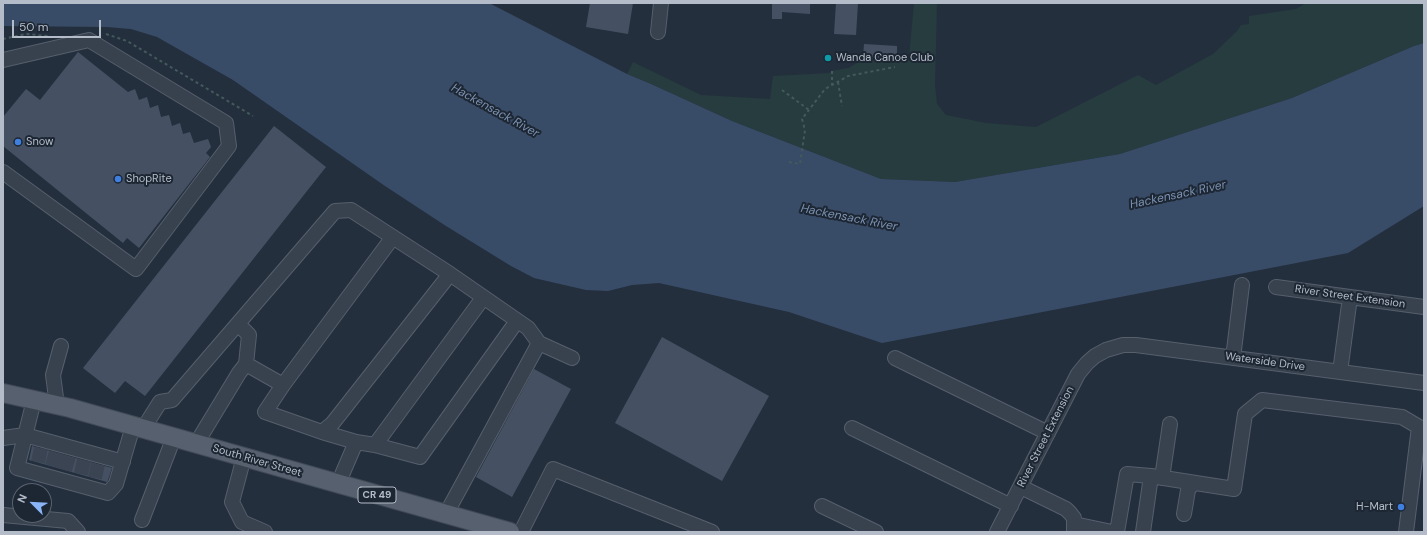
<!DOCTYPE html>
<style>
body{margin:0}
#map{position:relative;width:1427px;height:535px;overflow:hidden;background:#242f3e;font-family:"DM Sans",sans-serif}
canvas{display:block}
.frame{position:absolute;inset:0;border:4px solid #b4bcc9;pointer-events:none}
.north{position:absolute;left:12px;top:483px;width:40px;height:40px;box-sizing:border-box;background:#1d2633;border:1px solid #59626f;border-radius:50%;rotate:294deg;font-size:11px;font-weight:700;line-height:16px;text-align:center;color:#b4bcc9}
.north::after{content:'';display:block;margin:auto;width:14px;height:18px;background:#8ab4f8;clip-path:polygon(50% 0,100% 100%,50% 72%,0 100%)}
.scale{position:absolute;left:12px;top:20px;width:89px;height:18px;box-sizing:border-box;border:2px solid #b4bcc9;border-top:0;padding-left:5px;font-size:12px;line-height:14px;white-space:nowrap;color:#b4bcc9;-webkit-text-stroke:3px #1d2633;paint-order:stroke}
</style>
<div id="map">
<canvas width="1427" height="535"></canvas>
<div class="frame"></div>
<div class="north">N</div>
<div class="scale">50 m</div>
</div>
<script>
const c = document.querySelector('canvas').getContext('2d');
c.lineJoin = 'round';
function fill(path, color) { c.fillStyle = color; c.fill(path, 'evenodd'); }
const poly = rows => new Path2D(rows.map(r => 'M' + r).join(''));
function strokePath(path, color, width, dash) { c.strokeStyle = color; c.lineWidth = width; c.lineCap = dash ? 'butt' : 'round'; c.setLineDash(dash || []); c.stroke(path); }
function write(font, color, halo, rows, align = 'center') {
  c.font = font + ' "DM Sans",sans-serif'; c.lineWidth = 4; c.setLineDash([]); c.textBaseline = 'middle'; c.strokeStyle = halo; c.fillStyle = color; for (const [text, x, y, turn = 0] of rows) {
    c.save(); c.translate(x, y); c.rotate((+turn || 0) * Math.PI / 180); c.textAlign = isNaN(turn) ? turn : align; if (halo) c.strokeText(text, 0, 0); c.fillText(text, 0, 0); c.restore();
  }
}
fill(poly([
 [914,3,937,3,935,85,937,104,946,115,986,123,1036,127,1138,75,1156,85,1213,54,1237,31,1241,25,1249,24,1249,16,1296,9,1306,3,1424,3,1424,43,1414,46,1292,98,1120,154,955,182,881,179,732,121,651,84,627,74,633,62,701,95,770,99,773,76,830,73,831,71,848,68,857,63,863,57,897,59,909,57]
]), '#263c3f');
fill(poly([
 [3,3,489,3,627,74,651,84,732,121,881,179,955,182,1120,154,1292,98,1414,46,1424,43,1424,206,1348,253,882,343,789,312,659,283,632,285,608,291,586,290,534,278,511,266,446,226,385,186,233,80,157,37,131,29,107,27,3,26]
]), '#394c67');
fill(poly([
 [590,3,633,3,628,34,586,27],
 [772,3,810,3,810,14,782,12,782,19,772,19],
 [836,3,858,3,856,35,834,34],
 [864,44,897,46,897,59,863,57],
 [78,52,128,92,135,89,139,100,147,97,150,108,158,105,161,117,169,115,172,126,180,123,183,134,190,132,194,143,208,139,211,147,206,153,210,157,139,248,127,238,123,243,3,146,3,117,26,89,40,100],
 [274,126,326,167,145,396,125,381,115,393,83,368],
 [662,337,769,396,722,481,615,423],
 [534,369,571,389,512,497,476,477],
 [32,446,112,468,108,480,107,482,29,460]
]), '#455162');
strokePath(poly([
 [38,462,41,448],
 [52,466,56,452],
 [65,470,69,456],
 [81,474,84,460],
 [95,478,98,464]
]), '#3a4453', 14, [14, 7]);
const minor = poly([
 [658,32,661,3],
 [3,60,89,40,226,123,229,146,136,269,3,172],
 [1276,287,1424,307],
 [238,324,249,335,246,364],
 [539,343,572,358],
 [895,358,1048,433],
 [1233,358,1242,285],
 [1340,372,1350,297],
 [283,385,393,237],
 [34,400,17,468,108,493,116,484,133,426],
 [57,405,53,375,61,346],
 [852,428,1011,506],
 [143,429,160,402,172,400,335,211,351,210,450,274,528,328,539,343,446,514],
 [322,432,356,442],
 [3,438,25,435,123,462],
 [196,444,239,373,246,364,283,385,265,412,322,432,332,424,450,274],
 [375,445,420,457,517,321],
 [244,457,232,502,242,522,265,532],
 [1162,478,1170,424],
 [338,484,356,442,375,445,483,298],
 [1021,487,1066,509,1070,513,1074,518,1074,532],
 [822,506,876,532],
 [1184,514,1188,490,1193,483],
 [3,515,68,521,78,532],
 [142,520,174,437],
 [1074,524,1112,532],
 [521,532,553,469,712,532],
 [997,532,1078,374,1087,363,1095,356,1106,350,1123,345,1136,345,1424,383],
 [1117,532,1127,474,1151,476,1234,489,1245,414,1262,400,1402,417,1419,427,1424,428],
 [1143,532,1151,476],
 [1406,532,1419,427]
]);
const major = poly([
 [3,393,70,408,510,532]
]);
strokePath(minor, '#565f6c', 16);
strokePath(major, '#414a57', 20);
strokePath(poly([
 [106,34,127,41,253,116],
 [3,39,26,34,48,36],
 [832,71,832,85],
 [838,82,842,106],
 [782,90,809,110],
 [789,162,800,164,805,130,802,119,825,89,848,76,895,67]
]), '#44595c', 2, [3, 3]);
strokePath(minor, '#38414e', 14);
strokePath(major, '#56606e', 18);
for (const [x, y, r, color] of [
 [828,58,4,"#0f9aa8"],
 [18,142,4,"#3f7fe0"],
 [118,179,4,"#3f7fe0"],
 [1401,507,4,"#3f7fe0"]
]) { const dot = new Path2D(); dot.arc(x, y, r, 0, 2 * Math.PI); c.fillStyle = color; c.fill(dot); strokePath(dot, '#1d2633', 1.5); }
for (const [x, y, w] of [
 [377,495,38]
]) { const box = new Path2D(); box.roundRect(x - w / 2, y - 8, w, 16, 3); c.fillStyle = '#1d2633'; c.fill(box); strokePath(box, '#b4bcc9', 1); }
write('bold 10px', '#b4bcc9', null, [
 ["CR 49",377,495]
]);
write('11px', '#b4bcc9', '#1d2633', [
 ["Wanda Canoe Club",836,58],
 ["Snow",26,142],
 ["ShopRite",126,179],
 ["H-Mart",1393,507,"right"]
], 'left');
write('11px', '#b4bcc9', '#1d2633', [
 ["River Street Extension",1350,297,8],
 ["Waterside Drive",1265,362,8],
 ["River Street Extension",1046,437,-63],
 ["South River Street",257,461,16]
]);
write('italic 12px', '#7c92b1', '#1d2633', [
 ["Hackensack River",495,111,29],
 ["Hackensack River",1178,195,-12],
 ["Hackensack River",849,218,11]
]);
</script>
